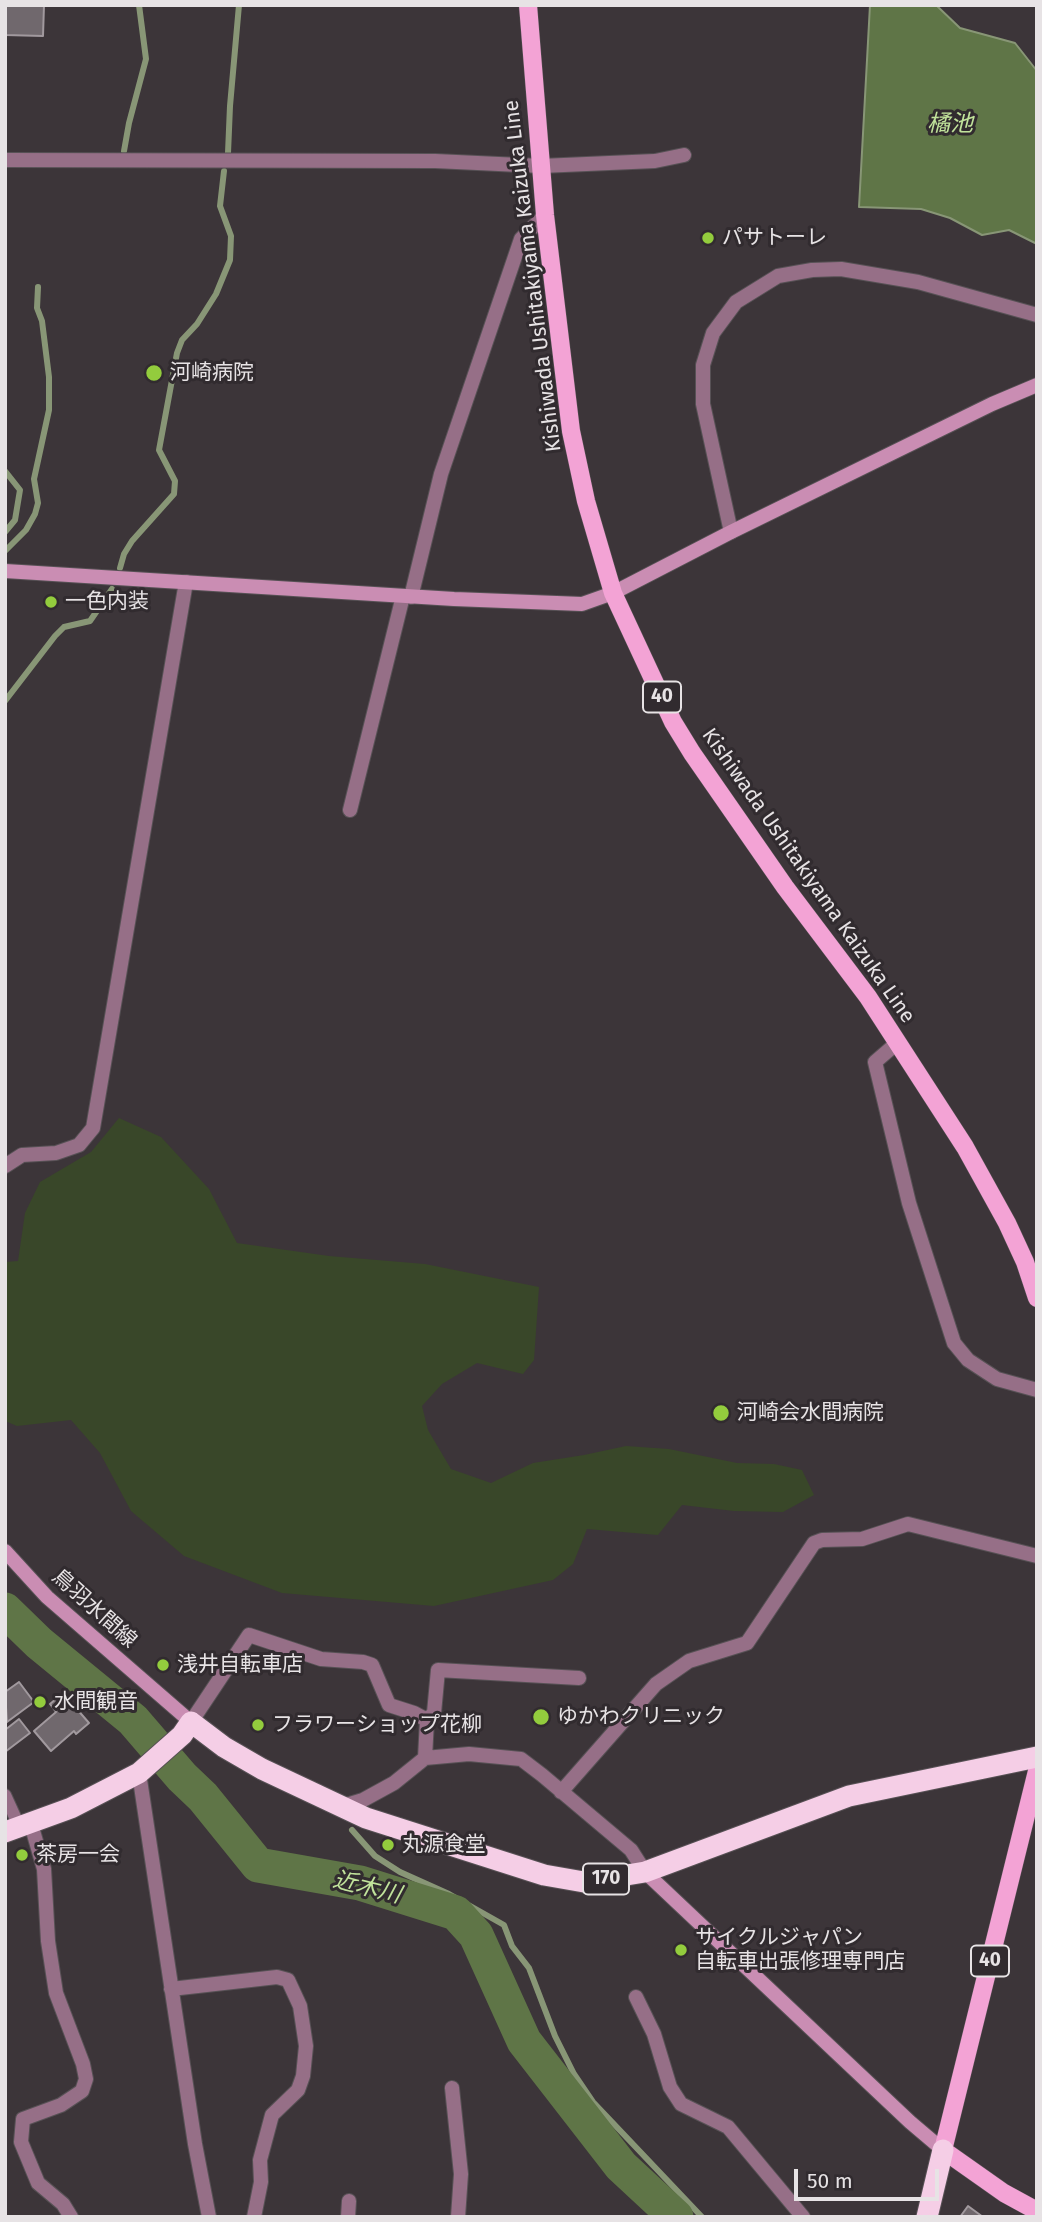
<!DOCTYPE html>
<meta charset="utf-8">
<style>
body{margin:0}
#map{position:relative;width:1042px;height:2222px;overflow:hidden;background:#3c3539;font-family:"Fira Sans",sans-serif}
canvas{display:block}
.frame{position:absolute;inset:0;border:7px solid #e7e3e5;pointer-events:none}
.scale{position:absolute;left:794px;top:2169px;width:145px;height:32px;box-sizing:border-box;border:4px solid #e7e3e5;border-top:0;padding-left:9px;font-size:21px;line-height:24px;white-space:nowrap;color:#e7e3e5;-webkit-text-stroke:5px #312b2f;paint-order:stroke}
</style>
<div id="map">
<canvas width="1042" height="2222"></canvas>
<div class="frame"></div>
<div class="scale">50 m</div>
</div>
<script>
const c = document.querySelector('canvas').getContext('2d');
c.lineJoin = 'round';
function fill(path, color) { c.fillStyle = color; c.fill(path, 'evenodd'); }
const poly = rows => new Path2D(rows.map(r => 'M' + r).join(''));
function strokePath(path, color, width, dash) { c.strokeStyle = color; c.lineWidth = width; c.lineCap = dash ? 'butt' : 'round'; c.setLineDash(dash || []); c.stroke(path); }
function write(font, color, halo, rows, align = 'center') {
  c.font = font + ' "Fira Sans","Noto Sans JP",sans-serif'; c.lineWidth = 6; c.setLineDash([]); c.textBaseline = 'middle'; c.strokeStyle = halo; c.fillStyle = color; for (const [text, x, y, turn = 0] of rows) {
    c.save(); c.translate(x, y); c.rotate((+turn || 0) * Math.PI / 180); c.textAlign = isNaN(turn) ? turn : align; if (halo) c.strokeText(text, 0, 0); c.fillText(text, 0, 0); c.restore();
  }
}
fill(poly([
 [119,1118,161,1137,209,1189,237,1243,329,1256,425,1264,539,1287,534,1360,523,1374,477,1363,442,1384,422,1406,428,1430,451,1469,491,1483,533,1463,584,1455,626,1446,669,1449,737,1463,774,1464,802,1470,814,1495,783,1512,734,1511,682,1505,658,1535,587,1529,573,1564,553,1580,434,1606,282,1593,184,1556,131,1511,100,1453,71,1420,17,1426,5,1421,5,1262,18,1261,25,1213,40,1182,91,1152]
]), '#394729');
const water = poly([
 [870,5,936,5,960,28,1015,43,1037,71,1037,244,1009,230,982,235,950,218,921,209,859,207,870,5]
]);
fill(water, '#5f7547');
strokePath(water, '#889676', 2);
strokePath(poly([
 [124,151,129,123,146,59,139,5],
 [228,153,230,106,239,5],
 [5,471,20,490,15,520,5,532],
 [5,551,26,530,35,514,38,503,34,479,49,410,49,377,42,321,37,308,38,287],
 [120,568,124,554,132,541,174,494,175,481,159,450,177,353,182,340,197,324,216,294,230,260,231,236,220,206,224,171],
 [5,701,55,636,64,627,90,621,112,589],
 [352,1830,375,1856,400,1872,449,1894,504,1925,512,1946,529,1968,555,2036,574,2074,593,2102,702,2217]
]), '#889676', 6);
strokePath(poly([
 [5,1610,39,1643,133,1720,182,1777,203,1797,258,1865,360,1883,456,1913,476,1935,524,2041,621,2166,676,2217]
]), '#5f7547', 35);
const building = poly([
 [5,5,44,5,43,36,5,35,5,5],
 [19,1682,34,1702,7,1722,5,1692,19,1682],
 [63,1693,89,1723,76,1734,74,1731,51,1751,34,1731,56,1712,50,1704,63,1693],
 [19,1719,30,1733,5,1752,5,1730,19,1719],
 [968,2206,983,2217,960,2217,968,2206]
]);
fill(building, '#70686d');
strokePath(building, '#a1999e', 2);
const lane = poly([
 [5,1795,20,1828]
]);
const street = poly([
 [5,160,435,161,541,166,655,161,684,155],
 [731,532,703,404,703,365,713,333,736,302,778,276,812,270,841,269,918,282,1037,315],
 [411,597,441,474,521,239,545,215],
 [350,810,403,596],
 [897,1043,875,1062,909,1203,954,1343,968,1360,997,1379,1037,1390],
 [5,1166,22,1155,56,1153,79,1145,93,1128,186,582],
 [427,1720,434,1713,438,1670,579,1678],
 [191,1722,249,1635,321,1659,363,1662,372,1665,389,1705,414,1713,427,1720,425,1758],
 [139,1773,195,2144,209,2217],
 [561,1792,656,1684,689,1661,747,1643,814,1543,822,1540,862,1539,908,1524,1037,1556],
 [340,1807,363,1800,394,1783,425,1758,469,1754,521,1759,542,1775,631,1850,645,1872],
 [31,1824,44,1869,48,1941,56,1993,83,2064,86,2079,82,2091,61,2105,23,2119,21,2142,38,2183,63,2204,71,2217],
 [171,1989,277,1977,288,1980,300,2006,306,2046,303,2076,298,2090,272,2115,260,2160,261,2182,254,2217],
 [636,1997,654,2034,670,2087,681,2104,728,2127,803,2217],
 [452,2088,461,2174,458,2217],
 [348,2217,349,2201]
]);
const secondary = poly([
 [5,571,454,599,582,604,613,593,731,532,992,404,1037,385],
 [5,1551,47,1597,191,1722],
 [645,1872,910,2122,943,2150]
]);
const primary = poly([
 [528,5,545,215,571,431,586,501,613,593,673,722,692,753,785,887,868,997,965,1147,1007,1223,1025,1262,1037,1298],
 [1037,1771,943,2150,1004,2193,1037,2211]
]);
const highway = poly([
 [5,1832,71,1808,139,1773,182,1735,191,1722,224,1747,262,1769,366,1818,544,1875,584,1882,645,1872,849,1796,1037,1757],
 [927,2217,943,2150]
]);
strokePath(lane, '#575155', 14);
strokePath(street, '#575155', 16);
strokePath(secondary, '#575155', 16);
strokePath(primary, '#575155', 19);
strokePath(highway, '#575155', 23);
strokePath(lane, '#966f87', 12);
strokePath(street, '#966f87', 14);
strokePath(secondary, '#ca8db3', 14);
strokePath(primary, '#f3a3d5', 18);
strokePath(highway, '#f5cee6', 21);
for (const [x, y, r, color] of [
 [708,238,7,"#93cc3d"],
 [154,373,9,"#93cc3d"],
 [51,602,7,"#93cc3d"],
 [721,1413,9,"#93cc3d"],
 [163,1665,7,"#93cc3d"],
 [40,1702,7,"#93cc3d"],
 [541,1717,9,"#93cc3d"],
 [258,1725,7,"#93cc3d"],
 [388,1845,7,"#93cc3d"],
 [22,1855,7,"#93cc3d"],
 [681,1950,7,"#93cc3d"]
]) { const dot = new Path2D(); dot.arc(x, y, r, 0, 2 * Math.PI); c.fillStyle = color; c.fill(dot); strokePath(dot, '#312b2f', 2.5); }
for (const [x, y, w] of [
 [662,697,38],
 [606,1879,46],
 [990,1961,38]
]) { const box = new Path2D(); box.roundRect(x - w / 2, y - 15.5, w, 31, 5); c.fillStyle = '#312b2f'; c.fill(box); strokePath(box, '#e7e3e5', 2); }
write('bold 19px', '#e7e3e5', null, [
 ["40",662,697],
 ["170",606,1879],
 ["40",990,1961]
]);
write('21px', '#e7e3e5', '#312b2f', [
 ["パサトーレ",722,238],
 ["河崎病院",170,373],
 ["一色内装",65,602],
 ["河崎会水間病院",737,1413],
 ["浅井自転車店",177,1665],
 ["水間観音",54,1702],
 ["ゆかわクリニック",557,1717],
 ["フラワーショップ花柳",272,1725],
 ["丸源食堂",402,1845],
 ["茶房一会",36,1855],
 ["サイクルジャパン",695,1938],
 ["自転車出張修理専門店",695,1962]
], 'left');
write('21px', '#e7e3e5', '#312b2f', [
 ["Kishiwada Ushitakiyama Kaizuka Line",533,276,-97],
 ["Kishiwada Ushitakiyama Kaizuka Line",808,876,55],
 ["鳥羽水間線",94,1609,42]
]);
write('italic 23px', '#c1e39b', '#312b2f', [
 ["橘池",950,125],
 ["近木川",367,1888,14]
]);
</script>
